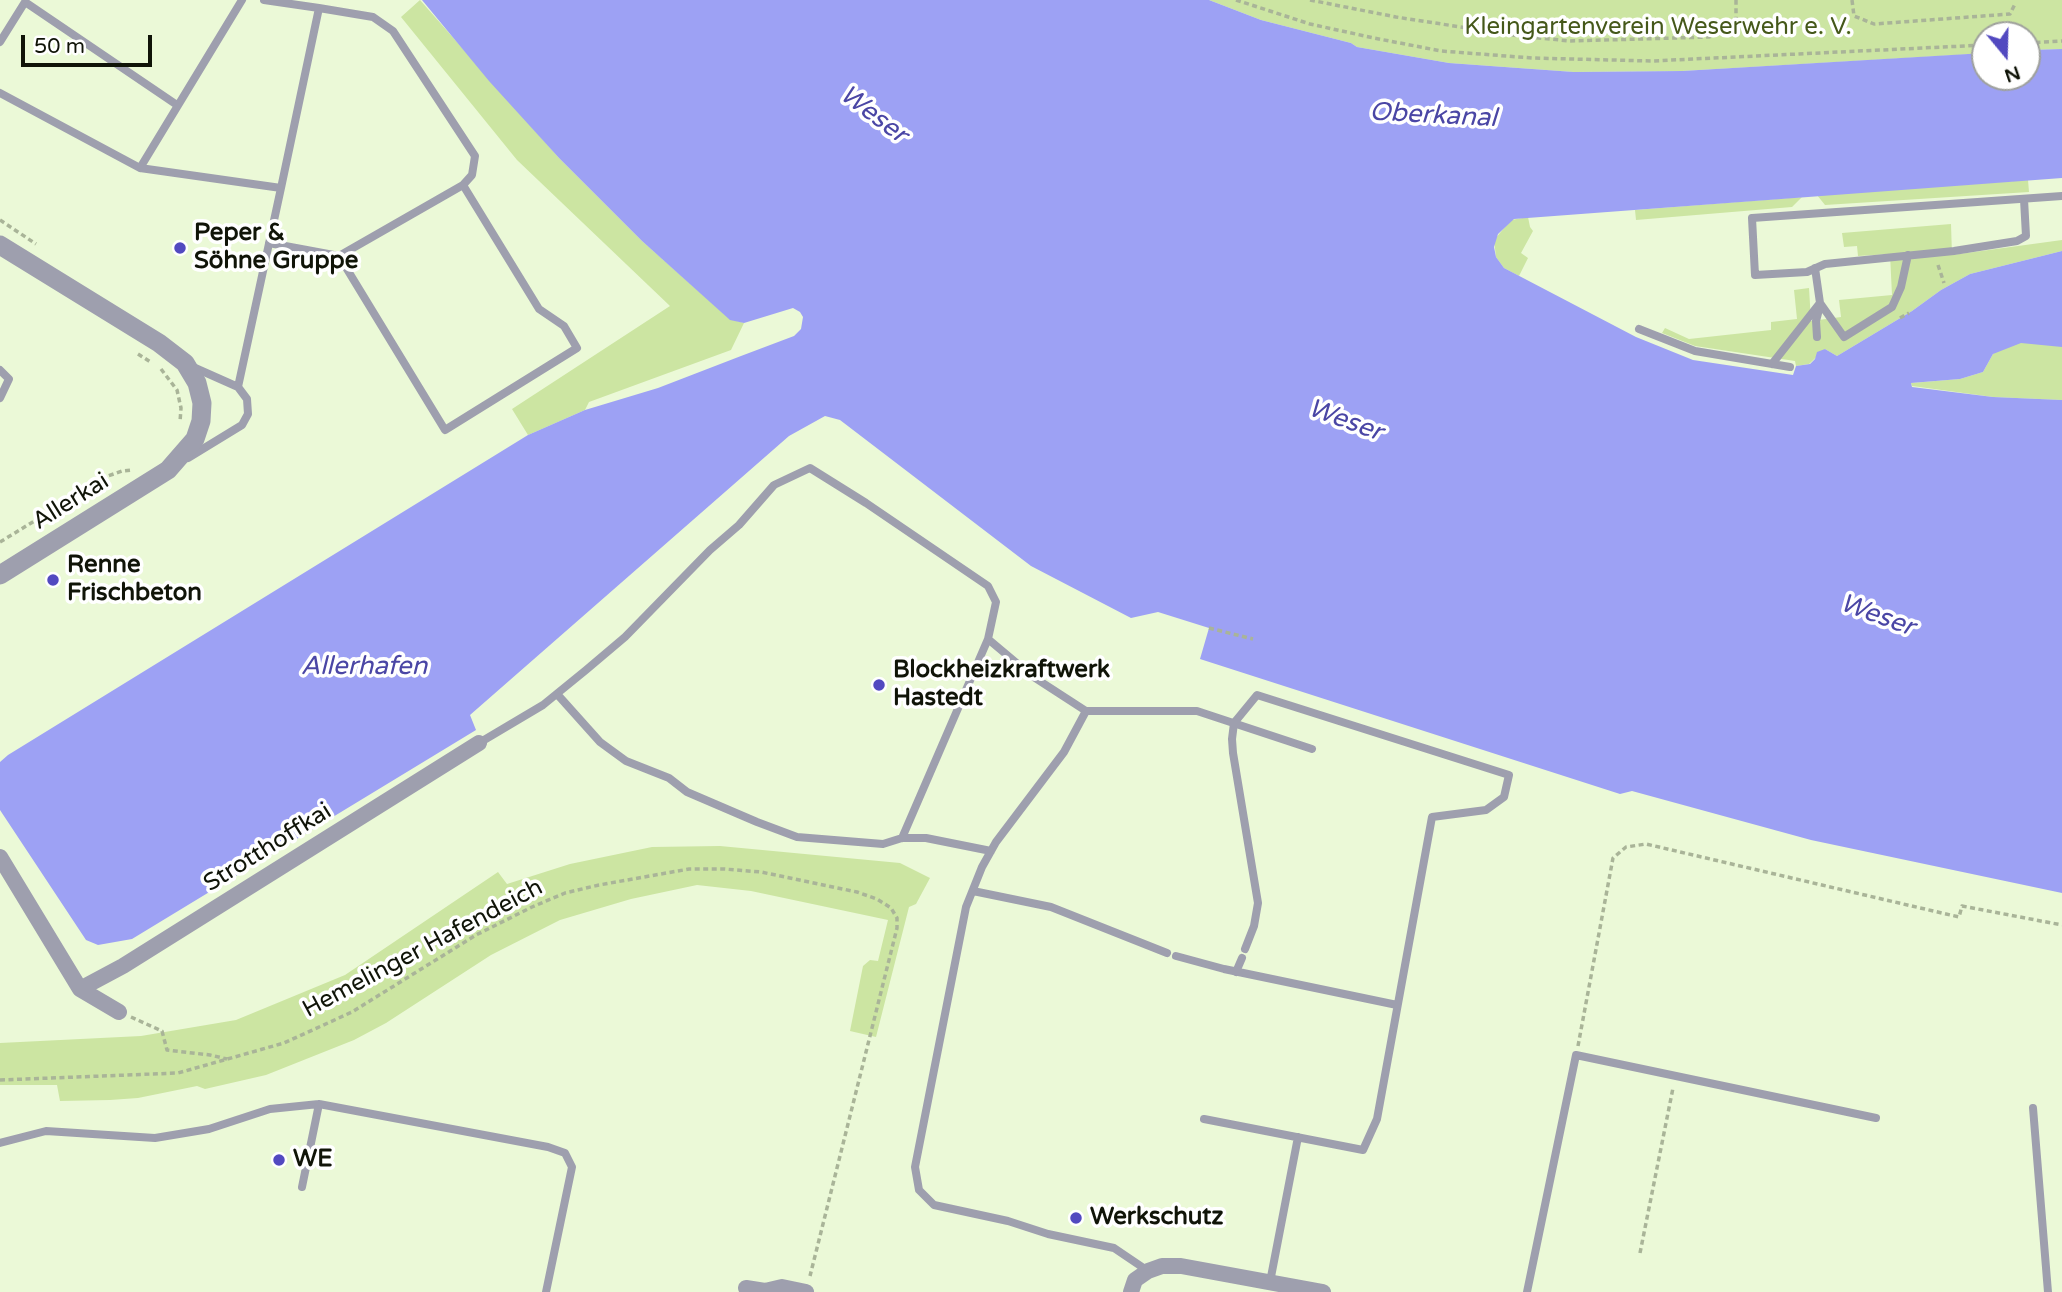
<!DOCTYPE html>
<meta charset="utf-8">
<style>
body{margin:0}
#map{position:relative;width:2062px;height:1292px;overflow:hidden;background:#ebf9d7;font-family:"Varela Round",sans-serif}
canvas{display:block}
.north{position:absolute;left:1971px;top:21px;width:70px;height:70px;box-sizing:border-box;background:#fff;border:2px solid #9fa19c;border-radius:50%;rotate:161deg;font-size:19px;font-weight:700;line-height:28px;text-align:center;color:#101408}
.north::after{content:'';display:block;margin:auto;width:24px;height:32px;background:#5249c0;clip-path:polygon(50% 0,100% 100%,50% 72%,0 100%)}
.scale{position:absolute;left:21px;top:35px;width:131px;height:32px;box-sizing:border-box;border:4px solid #101408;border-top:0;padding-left:9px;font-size:21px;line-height:24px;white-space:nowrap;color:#101408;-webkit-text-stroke:5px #fff;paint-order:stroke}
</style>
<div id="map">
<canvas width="2062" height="1292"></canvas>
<div class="north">N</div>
<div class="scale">50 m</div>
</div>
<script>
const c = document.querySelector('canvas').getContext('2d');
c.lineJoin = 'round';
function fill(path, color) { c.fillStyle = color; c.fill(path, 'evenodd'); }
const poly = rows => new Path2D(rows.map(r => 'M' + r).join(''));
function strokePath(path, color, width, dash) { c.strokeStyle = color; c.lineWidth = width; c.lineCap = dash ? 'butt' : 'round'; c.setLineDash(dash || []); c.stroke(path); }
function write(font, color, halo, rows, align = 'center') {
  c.font = font + ' "Varela Round",sans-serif'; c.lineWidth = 7; c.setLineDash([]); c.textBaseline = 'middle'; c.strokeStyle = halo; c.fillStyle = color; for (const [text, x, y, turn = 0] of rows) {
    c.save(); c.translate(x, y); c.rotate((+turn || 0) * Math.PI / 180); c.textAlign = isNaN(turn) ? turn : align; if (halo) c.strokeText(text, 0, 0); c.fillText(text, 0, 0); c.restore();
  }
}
fill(poly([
 [420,0,559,158,642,241,730,319,744,323,731,350,589,402,585,410,528,435,512,409,670,306,517,160,401,17],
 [1209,0,2062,0,2062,49,2027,50,2027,35,1985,35,1985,53,1974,54,1682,71,1574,72,1449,63,1357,47,1351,43,1261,20],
 [2028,180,2029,192,1825,205,1817,195],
 [1802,197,1792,207,1636,220,1635,210],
 [1528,217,1530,227,1533,231,1521,253,1528,258,1519,276,1504,268,1496,257,1494,240,1511,220],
 [1951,224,1952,255,2062,240,2062,251,1970,274,1941,290,1912,311,1837,356,1825,349,1809,364,1796,366,1795,361,1695,346,1662,333,1665,328,1689,339,1771,330,1771,322,1797,319,1794,290,1809,288,1811,321,1841,317,1839,300,1892,295,1890,254,1858,256,1857,246,1844,247,1842,233],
 [2062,264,2062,400,1993,397,1912,386,1911,383,1960,379,1983,372,1993,354],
 [720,846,900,863,930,878,916,904,909,907,876,1037,850,1031,863,966,870,960,878,961,888,920,751,891,697,885,631,899,560,920,491,955,386,1023,354,1040,266,1075,205,1089,197,1086,138,1098,110,1100,60,1101,57,1085,0,1085,0,1043,141,1036,236,1020,345,975,498,872,507,884,570,864,652,847]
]), '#cce5a2');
fill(poly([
 [422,0,1209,0,1261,20,1351,43,1357,47,1449,63,1574,72,1682,71,1985,53,1985,77,2027,77,2027,50,2062,49,2062,178,1514,219,1498,234,1494,247,1496,257,1504,268,1636,337,1693,360,1793,375,1796,366,1810,364,1815,359,1817,352,1825,349,1837,356,1912,311,1941,290,1970,274,2062,251,2062,347,2021,343,1993,354,1983,372,1960,379,1911,383,1912,387,1993,397,2062,400,2062,893,1811,840,1632,791,1620,794,1200,659,1209,628,1158,612,1131,618,1031,566,840,420,825,416,789,436,470,715,476,730,132,939,98,945,86,940,0,810,0,762,8,755,528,435,585,410,658,388,741,356,794,336,801,329,803,317,800,312,793,308,744,323,730,320,642,241,559,158,489,81]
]), '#9da1f4');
strokePath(poly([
 [1236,0,1310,24,1374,38,1441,51,1532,58,1652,61,1985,45],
 [1310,0,1396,17,1519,36,1570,41,1709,37,1724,32,1736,20,1736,0],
 [1852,0,1854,16,1874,24,2010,14,2015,4],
 [2027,43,2062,41],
 [0,220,36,244],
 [1938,265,1944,283],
 [1900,318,1909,313],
 [138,354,152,363],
 [161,369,177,390,181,408,180,422],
 [0,542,108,476,122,471,132,470],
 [1209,628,1253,639],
 [131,1017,162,1031,167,1050,210,1055,227,1059],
 [1578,1046,1613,858,1626,847,1646,844,1959,917,1962,906,2062,925],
 [0,1080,178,1073,284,1043,352,1012,476,935,532,907,565,893,599,885,689,869,724,869,761,872,857,892,877,899,891,908,897,918,897,928,810,1276],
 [1640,1253,1673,1088]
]), '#a9b498', 3.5, [5, 3.5]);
strokePath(poly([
 [264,0,319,8,281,188],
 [0,42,25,2,177,105],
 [0,93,140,168,281,188,238,387],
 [140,168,242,0],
 [2024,199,2026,236,2017,241,1954,251,1825,264,1807,272,1755,275,1752,218,2062,196],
 [269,243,339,256,463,185,472,175,475,156,393,31,373,17,319,8],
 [339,256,445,430,577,348,564,326,539,309,463,185],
 [1815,268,1820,303,1844,337,1892,307,1901,287,1908,255],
 [1639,329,1695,351,1790,367],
 [1817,337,1816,321,1820,306],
 [1772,364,1820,303],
 [0,370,9,379,0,398],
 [188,458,242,425,248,414,247,399,238,387,193,367],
 [557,694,600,742,626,761,669,778,687,792,757,822,797,837,883,844,902,838,926,838,991,851],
 [1086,711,1064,752,996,842,982,867,966,907,915,1167,919,1190,934,1205,1008,1221,1048,1234,1114,1248,1148,1271],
 [479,743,543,705,586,670,625,637,710,550,739,525,774,485,810,468,866,503,988,586,996,602,988,639,1032,676,1086,711,1197,711,1312,749],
 [902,838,988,639],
 [973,891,1051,907,1167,953],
 [1176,956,1224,969,1397,1005],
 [1236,972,1242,958],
 [2033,1108,2048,1292],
 [1204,1119,1363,1150,1377,1119,1432,817,1486,810,1504,797,1509,775,1257,695,1234,723,1232,739,1233,753,1258,903,1254,926,1245,949],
 [0,1143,46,1131,155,1138,209,1129,270,1109,319,1104,548,1147,565,1153,572,1167,546,1292],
 [302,1187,319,1104],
 [1270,1282,1298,1137],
 [1527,1292,1576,1055,1876,1118]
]), '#9e9fae', 8);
strokePath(poly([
 [0,857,80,989,119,1012],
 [80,989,123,966,479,743],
 [746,1288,765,1291,782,1287,806,1292],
 [1131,1292,1135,1280,1148,1271,1162,1266,1181,1266,1323,1292]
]), '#9e9fae', 16);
strokePath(poly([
 [0,245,159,343,185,363,197,383,202,403,201,421,195,439,168,470,0,575]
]), '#9e9fae', 19);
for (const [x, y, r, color] of [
 [180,248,7,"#5249c0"],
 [53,580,7,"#5249c0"],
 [879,685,7,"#5249c0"],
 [279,1160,7,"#5249c0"],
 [1076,1218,7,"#5249c0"]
]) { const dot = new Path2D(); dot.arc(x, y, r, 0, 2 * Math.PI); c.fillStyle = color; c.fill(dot); strokePath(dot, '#fff', 2.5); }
write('24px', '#45581a', '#fff', [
 ["Kleingartenverein Weserwehr e. V.",1658,28]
]);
write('bold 24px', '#101408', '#fff', [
 ["Peper &",194,234],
 ["Söhne Gruppe",194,262],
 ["Renne",67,566],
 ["Frischbeton",67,594],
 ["Blockheizkraftwerk",893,671],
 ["Hastedt",893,699],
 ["WE",293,1160],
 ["Werkschutz",1090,1218]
], 'left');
write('24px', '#101408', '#fff', [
 ["Allerkai",71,502,-32],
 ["Strotthoffkai",268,848,-32],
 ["Hemelinger Hafendeich",423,949,-28]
]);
write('italic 26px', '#4a46a5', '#fff', [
 ["Weser",873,115,37],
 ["Oberkanal",1433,116,3],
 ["Weser",1345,421,20],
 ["Weser",1877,616,20],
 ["Allerhafen",364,667]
]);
</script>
